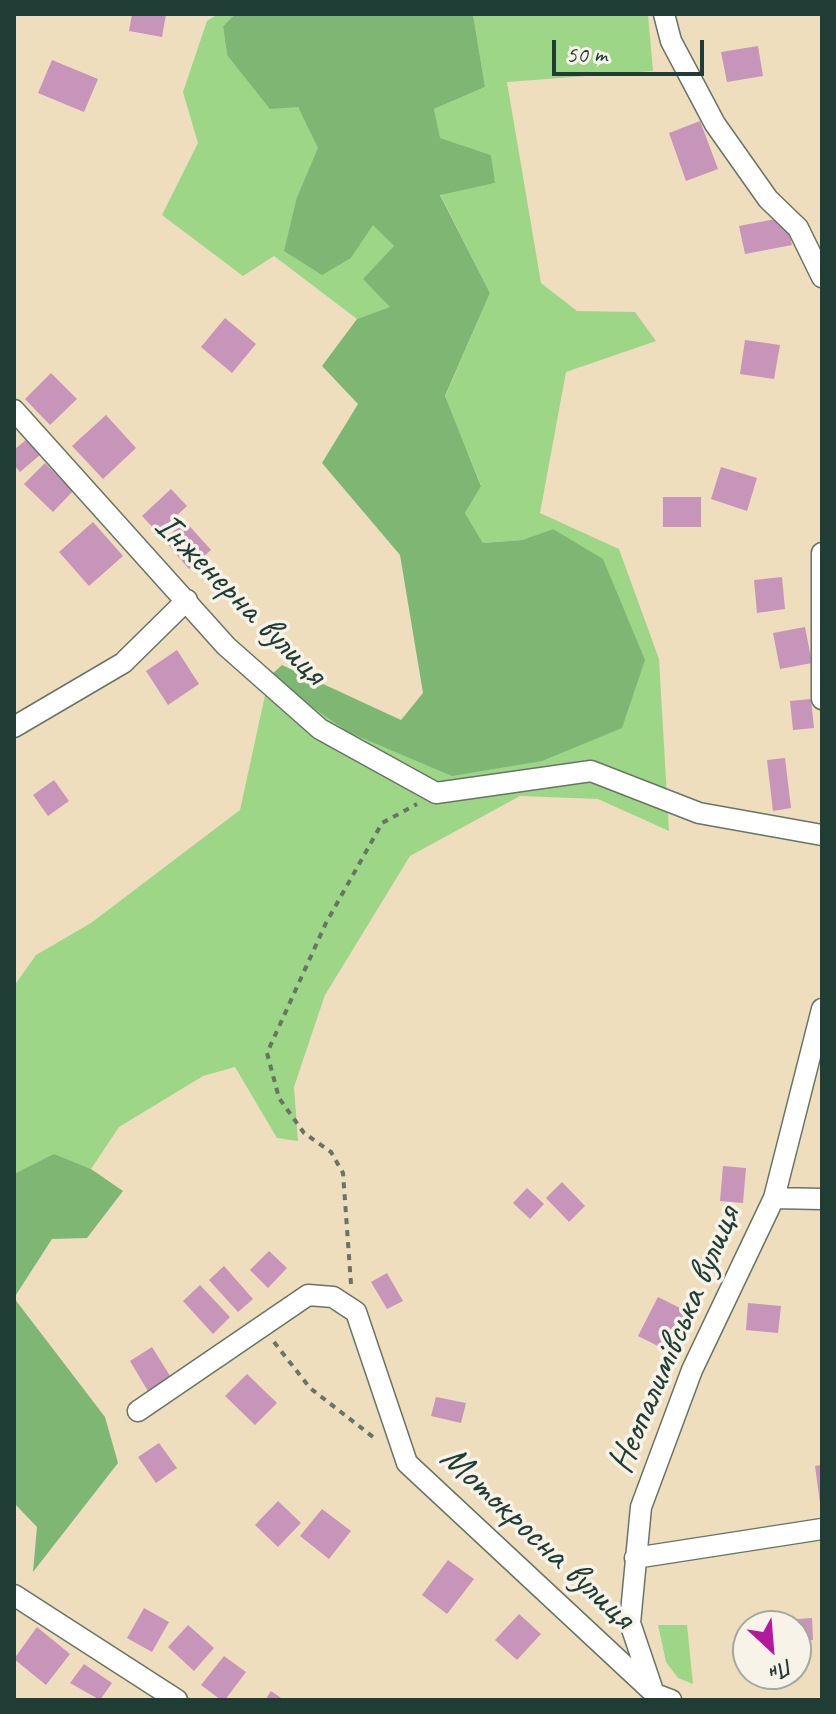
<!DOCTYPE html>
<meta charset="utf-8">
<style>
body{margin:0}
#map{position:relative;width:836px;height:1714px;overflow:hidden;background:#eedebd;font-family:Caveat,sans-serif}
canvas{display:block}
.frame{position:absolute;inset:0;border:16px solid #1f3d34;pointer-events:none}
.north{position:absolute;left:732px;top:1610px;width:80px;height:80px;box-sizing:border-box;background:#f7f3e8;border:2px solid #a1aaa0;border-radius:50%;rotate:154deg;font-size:22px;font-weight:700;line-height:32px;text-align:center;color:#1f3d34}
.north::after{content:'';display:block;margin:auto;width:28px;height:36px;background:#b5179e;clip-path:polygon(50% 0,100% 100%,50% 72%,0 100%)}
.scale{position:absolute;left:552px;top:40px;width:152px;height:36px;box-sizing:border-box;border:4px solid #1f3d34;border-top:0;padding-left:10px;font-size:24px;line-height:28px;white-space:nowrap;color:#1f3d34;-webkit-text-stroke:6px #f7f3e8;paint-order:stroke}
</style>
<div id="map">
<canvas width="836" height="1714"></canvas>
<div class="frame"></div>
<div class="north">Пн</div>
<div class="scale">50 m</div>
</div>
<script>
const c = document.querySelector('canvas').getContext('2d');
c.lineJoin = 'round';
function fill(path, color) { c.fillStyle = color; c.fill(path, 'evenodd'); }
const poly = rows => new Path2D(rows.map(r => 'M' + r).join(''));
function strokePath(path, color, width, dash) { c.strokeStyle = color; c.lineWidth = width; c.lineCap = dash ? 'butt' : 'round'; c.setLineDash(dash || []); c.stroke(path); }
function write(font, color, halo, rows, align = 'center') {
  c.font = font + ' Caveat,sans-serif'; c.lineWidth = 7; c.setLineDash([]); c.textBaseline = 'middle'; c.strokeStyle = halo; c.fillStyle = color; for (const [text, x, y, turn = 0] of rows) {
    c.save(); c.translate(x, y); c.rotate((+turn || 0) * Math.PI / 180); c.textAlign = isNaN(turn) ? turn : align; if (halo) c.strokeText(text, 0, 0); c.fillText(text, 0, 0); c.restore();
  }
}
fill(poly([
 [218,14,235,14,223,26,227,55,248,79,298,107,319,148,297,197,351,258,373,224,394,246,391,307,357,319,274,256,243,276,162,215,198,143,183,92,207,21],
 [473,14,648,14,653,71,507,82,541,283,577,311,635,312,656,341,566,372,540,513,619,549,659,659,669,831,598,799,520,796,410,856,325,995,294,1087,298,1141,277,1138,235,1067,203,1076,119,1127,91,1169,54,1155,14,1174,14,986,36,955,91,923,240,810,269,677,452,775,553,529,522,540,483,543,465,513,481,485,445,397,490,293,440,194,494,183,491,155,439,138,434,109,485,87],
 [658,1625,687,1625,693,1684,678,1678,666,1662]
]), '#9ed688');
fill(poly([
 [235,14,473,14,485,87,434,109,440,138,491,155,495,183,440,195,490,293,445,396,481,486,465,513,483,543,522,540,553,529,603,559,645,660,622,728,542,761,452,776,348,732,269,677,282,665,401,720,423,693,400,555,322,463,358,404,322,366,357,319,390,307,363,279,394,246,373,225,351,258,322,275,284,251,297,197,318,148,298,107,270,109,227,55,223,26],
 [54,1154,91,1169,123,1191,87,1238,52,1239,14,1298,105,1417,118,1463,33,1572,37,1527,14,1503,14,1174]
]), '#7eb774');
fill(poly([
 [132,14,166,14,162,37,129,31],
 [758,46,763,76,727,82,721,52],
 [52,60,98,79,84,112,38,93],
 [700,121,718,169,686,181,669,133],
 [786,217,792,245,745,254,739,226],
 [225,318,256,344,232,373,201,347],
 [745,340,780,345,774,379,740,374],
 [51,373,77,399,50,425,25,399],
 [106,415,136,448,103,479,72,446],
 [27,439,40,455,20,472,14,465,14,450],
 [45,463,73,491,53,512,24,484],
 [721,467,757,478,747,511,711,499],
 [171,489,187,506,158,533,142,516],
 [663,497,701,497,701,527,663,527],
 [185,521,211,550,189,569,164,540],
 [93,522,123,556,89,586,59,552],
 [782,577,785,609,757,613,754,580],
 [805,627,812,663,780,669,773,633],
 [177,650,199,684,168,705,146,671],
 [811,699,814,728,793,730,790,701],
 [785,758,791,808,773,811,767,760],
 [54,780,69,801,48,816,33,795],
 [723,1166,746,1168,743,1203,720,1201],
 [562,1182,585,1206,569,1222,546,1198],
 [527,1188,544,1204,530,1219,513,1203],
 [269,1251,287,1268,268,1288,250,1270],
 [224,1266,253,1299,238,1312,209,1280],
 [387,1273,403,1301,387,1309,371,1282],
 [200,1285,230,1317,213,1334,183,1301],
 [658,1297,690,1313,670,1352,638,1336],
 [748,1303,781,1306,778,1333,746,1330],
 [152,1347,172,1379,149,1393,130,1361],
 [247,1374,277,1403,255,1425,225,1396],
 [436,1397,466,1403,461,1423,431,1416],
 [159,1443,177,1468,156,1483,138,1457],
 [822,1465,822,1503,820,1503,815,1466],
 [278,1501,301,1523,278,1547,255,1525],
 [322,1509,351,1531,329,1559,300,1536],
 [448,1560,474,1579,447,1614,422,1595],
 [144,1608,169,1622,152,1652,127,1638],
 [519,1614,541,1634,517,1660,495,1640],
 [812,1618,813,1640,796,1641,796,1626,773,1626,772,1621],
 [188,1625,214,1648,194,1671,168,1647],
 [37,1627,70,1654,46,1685,14,1659],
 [224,1656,246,1672,225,1700,221,1700,201,1685],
 [84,1664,112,1683,100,1700,70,1683],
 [271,1691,284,1700,265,1700]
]), '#c794ba');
const street = poly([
 [664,14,671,41,715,124,768,199,798,228,822,277],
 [14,410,226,646,320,729,436,793,591,771,699,813,822,835],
 [822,553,822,699],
 [14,727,123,663,187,600],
 [774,1198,822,1199],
 [138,1411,308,1295,333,1297,356,1312,407,1463,655,1694,671,1700],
 [635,1558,822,1529],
 [14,1595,177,1700],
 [653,1691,630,1623,641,1507,692,1370,774,1198,822,1009]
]);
strokePath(street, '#677564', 23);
strokePath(poly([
 [351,1284,343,1173,331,1152,304,1133,279,1098,267,1053,326,923,382,823,417,804],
 [274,1342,310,1388,377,1440]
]), '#677564', 4, [6, 6]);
strokePath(street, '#fff', 20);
write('38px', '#1f3d34', '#f7f3e8', [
 ["Інженерна вулиця",240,600,45],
 ["Неопалимівська вулиця",675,1340,-67],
 ["Мотокросна вулиця",537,1538,43]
]);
</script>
